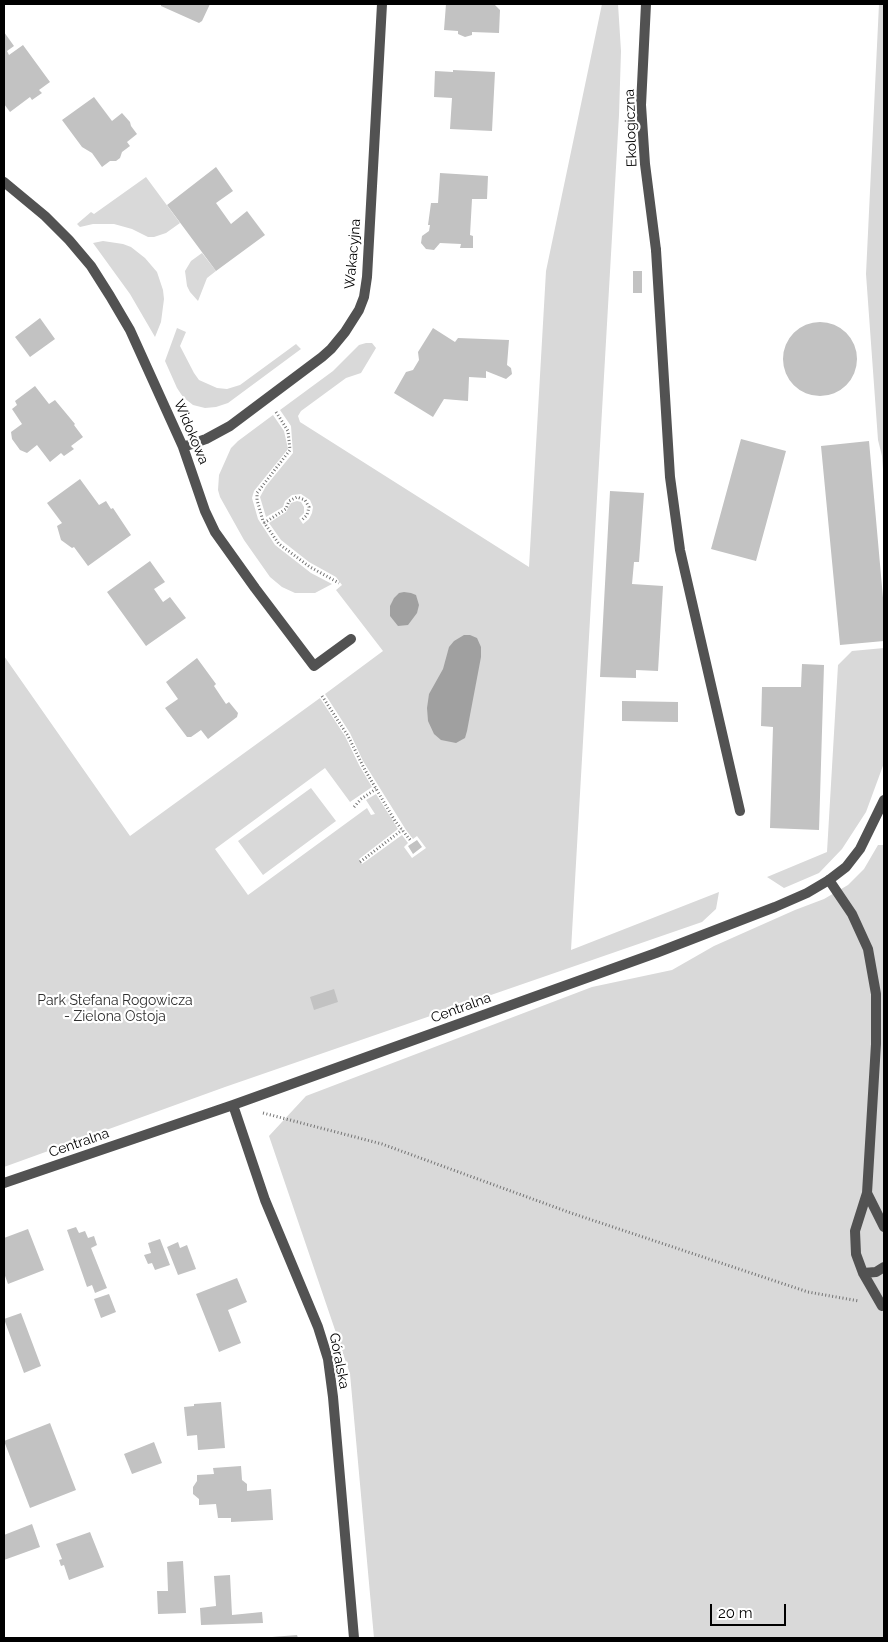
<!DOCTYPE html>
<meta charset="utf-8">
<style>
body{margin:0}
#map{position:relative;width:888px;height:1642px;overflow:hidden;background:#fff;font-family:Raleway,sans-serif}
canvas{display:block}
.frame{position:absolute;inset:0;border:5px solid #000;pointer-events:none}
.scale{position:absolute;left:710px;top:1604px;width:76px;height:22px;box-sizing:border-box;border:2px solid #000;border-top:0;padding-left:6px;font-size:15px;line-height:18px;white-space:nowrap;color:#000;-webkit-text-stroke:4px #fff;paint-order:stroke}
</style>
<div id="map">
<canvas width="888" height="1642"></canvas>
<div class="frame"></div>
<div class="scale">20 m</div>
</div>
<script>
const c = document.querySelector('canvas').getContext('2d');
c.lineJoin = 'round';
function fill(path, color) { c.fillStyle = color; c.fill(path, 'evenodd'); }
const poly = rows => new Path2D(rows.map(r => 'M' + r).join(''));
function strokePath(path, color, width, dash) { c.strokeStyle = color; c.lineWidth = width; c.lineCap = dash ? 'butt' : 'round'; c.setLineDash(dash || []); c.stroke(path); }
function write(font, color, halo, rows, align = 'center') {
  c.font = font + ' Raleway,sans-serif'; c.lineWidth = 4.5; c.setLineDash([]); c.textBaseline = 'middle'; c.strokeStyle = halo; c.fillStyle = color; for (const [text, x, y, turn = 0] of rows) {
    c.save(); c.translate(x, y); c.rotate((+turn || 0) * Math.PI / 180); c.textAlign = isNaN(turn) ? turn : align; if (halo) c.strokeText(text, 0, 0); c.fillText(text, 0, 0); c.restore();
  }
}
fill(poly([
 [602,4,618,4,621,51,619,115,571,950,719,892,716,909,702,922,225,1087,4,1167,4,656,130,836,320,698,345,736,359,765,372,787,350,802,325,768,215,849,248,895,367,808,371,815,375,814,366,800,376,794,398,829,359,859,362,864,402,835,408,843,404,847,412,858,426,848,417,836,413,839,406,830,363,761,350,733,325,694,383,651,336,590,342,585,336,577,309,562,281,540,269,523,286,512,291,503,297,501,301,502,304,507,304,513,299,518,303,524,309,519,312,513,313,507,310,500,301,494,292,495,285,501,283,507,266,517,260,497,266,486,293,453,291,426,280,410,333,371,359,345,366,343,372,343,376,348,361,373,346,378,301,411,298,416,300,422,529,567,546,271],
 [879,4,884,4,884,483,882,456,878,440,866,274],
 [146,177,180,223,166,233,154,237,148,237,132,229,114,224,93,224,80,227,77,224,91,212,94,214],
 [103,241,123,244,131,247,145,258,157,272,163,290,164,299,161,322,155,337,130,294,93,243],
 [202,253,216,271,207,278,198,301,190,292,187,286,185,271,191,261],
 [177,328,186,332,180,346,194,373,199,380,217,388,227,389,240,385,296,344,301,349,228,403,216,407,205,408,193,405,183,397,177,388,165,361],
 [273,415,284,431,288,449,254,491,252,498,258,519,275,545,311,573,332,584,315,593,295,593,282,587,270,577,244,540,220,497,218,490,219,475,231,448,238,441],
 [884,648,884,763,866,812,842,849,819,873,784,888,767,877,827,852,838,665,852,651],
 [311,788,336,821,263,875,238,841],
 [878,845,884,845,884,1638,374,1638,350,1374,269,1136,306,1096,592,987,672,970,714,946,795,910,824,899,848,885,864,869]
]), '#d9d9d9');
fill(poly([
 [404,592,411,593,416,595,419,605,417,613,408,625,398,626,390,616,390,606,394,598,399,593],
 [464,635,470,635,477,638,481,647,481,657,467,731,465,738,456,743,441,740,434,734,428,721,427,708,429,694,443,669,449,647,454,641]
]), '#a0a0a0');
fill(poly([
 [161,4,210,4,202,21,199,23,161,6],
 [446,4,494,4,500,10,499,33,472,32,472,35,465,37,458,34,458,31,444,30],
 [4,32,14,46,7,51,9,55,23,45,50,82,39,90,42,93,32,100,30,97,10,112,4,104],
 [453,70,495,72,492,131,450,129,452,98,434,97,435,71,453,72],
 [94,97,112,121,122,113,130,122,131,126,137,134,127,142,130,146,122,152,120,158,116,161,110,161,102,167,92,153,82,147,62,120],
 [216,167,233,191,216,203,231,224,247,211,265,235,216,271,167,205],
 [440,173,488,176,487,199,472,199,470,235,473,236,473,248,460,248,461,244,440,243,434,250,426,249,421,243,422,236,429,231,430,225,428,225,431,203,438,203],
 [633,271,642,271,642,293,633,293],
 [40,318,55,339,30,357,15,337],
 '783 359a37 37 0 1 1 74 0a37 37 0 1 1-74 0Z',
 [433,328,455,342,458,338,509,340,507,365,511,368,512,374,506,379,486,371,486,378,469,377,468,401,444,399,433,417,394,393,406,372,413,370,419,360,418,352],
 [35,386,49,404,55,400,75,424,74,425,83,437,71,446,74,449,64,456,61,453,50,462,37,445,27,453,20,450,12,439,11,432,22,424,12,409,17,405,15,401],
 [741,439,786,451,756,561,711,549],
 [869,441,884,609,884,641,840,645,821,446],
 [80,479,99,505,106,501,111,509,113,508,131,535,88,566,74,547,72,548,61,540,57,526,62,523,47,503],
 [610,491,644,493,639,562,634,562,632,584,663,586,658,671,636,670,636,678,600,677],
 [150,561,165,582,154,589,163,602,170,597,186,618,146,646,107,592],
 [197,658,216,684,214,686,226,704,229,702,238,713,237,717,208,739,201,730,191,737,187,737,165,708,178,699,166,682],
 [802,664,824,665,819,830,770,828,773,727,761,726,762,687,801,687],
 [622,701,678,702,678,722,622,721],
 [417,840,422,847,413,854,408,846],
 [334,989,338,1002,314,1010,310,997],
 [76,1227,79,1233,85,1231,88,1238,94,1236,97,1245,91,1248,107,1288,95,1293,92,1285,87,1287,67,1230],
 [28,1229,44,1270,8,1284,4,1273,4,1238],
 [160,1239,170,1265,155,1270,152,1263,148,1264,144,1255,151,1253,148,1243],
 [178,1242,180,1248,187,1245,196,1269,178,1275,167,1247],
 [237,1278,247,1302,228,1310,241,1343,219,1352,196,1294],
 [109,1294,116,1312,101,1318,94,1299],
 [21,1313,41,1366,24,1373,4,1319],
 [221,1402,225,1448,198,1450,197,1435,187,1436,184,1407,194,1406,194,1404],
 [50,1423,76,1490,30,1508,4,1441],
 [154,1442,162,1463,132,1474,124,1454],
 [241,1466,242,1480,247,1484,247,1491,271,1489,273,1520,231,1522,231,1518,218,1518,216,1504,199,1505,199,1499,193,1494,193,1487,197,1481,197,1475,214,1474,213,1468],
 [32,1524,40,1547,4,1560,4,1535],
 [90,1532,104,1567,69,1580,64,1565,61,1566,59,1560,62,1559,56,1544],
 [183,1561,186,1613,158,1614,157,1591,168,1591,167,1562],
 [230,1575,232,1615,262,1612,263,1623,201,1625,200,1608,216,1606,214,1576],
 [297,1635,298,1638,272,1638,272,1637]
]), '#c2c2c2');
strokePath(poly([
 [276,412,288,431,290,450,257,493,257,500,263,521,279,544,310,567,339,583],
 [264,523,286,509,289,501,297,497,305,500,309,507,307,515,301,521],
 [322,696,348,736,365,770,395,821,411,841],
 [354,807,361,799,376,789],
 [360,862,402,830],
 [263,1113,382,1144,571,1213,808,1292,859,1301]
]), '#747474', 3, [1, 2.5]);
strokePath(poly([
 [656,250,670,477,680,550,740,811],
 [829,880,852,914,868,949,876,994,876,1044,867,1193,855,1231,856,1254,863,1273,882,1306],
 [867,1193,884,1227],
 [863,1273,876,1272,884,1267]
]), '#525252', 10);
strokePath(poly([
 [646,4,641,105,645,164,656,250],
 [4,182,45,216,69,240,91,266,110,296,130,330,183,447,205,511,215,532,255,588,314,666,351,639],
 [183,447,206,439,230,426,322,357,331,349,345,332,359,310,364,297,367,277,382,4],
 [233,1105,265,1200,318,1327,328,1359,333,1397,354,1638],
 [4,1183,233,1105,656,953,775,907,807,893,829,880,846,867,860,849,884,800]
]), '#525252', 10);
write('14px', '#000', '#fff', [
 ["Ekologiczna",631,128,-92],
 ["Wakacyjna",353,254,-85],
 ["Widokowa",191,432,67],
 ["Centralna",461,1008,-20],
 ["Centralna",79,1143,-19],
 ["Góralska",339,1361,79]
]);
write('14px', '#303030', '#fff', [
 ["Park Stefana Rogowicza",115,1001],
 ["- Zielona Ostoja",115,1017]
]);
</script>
